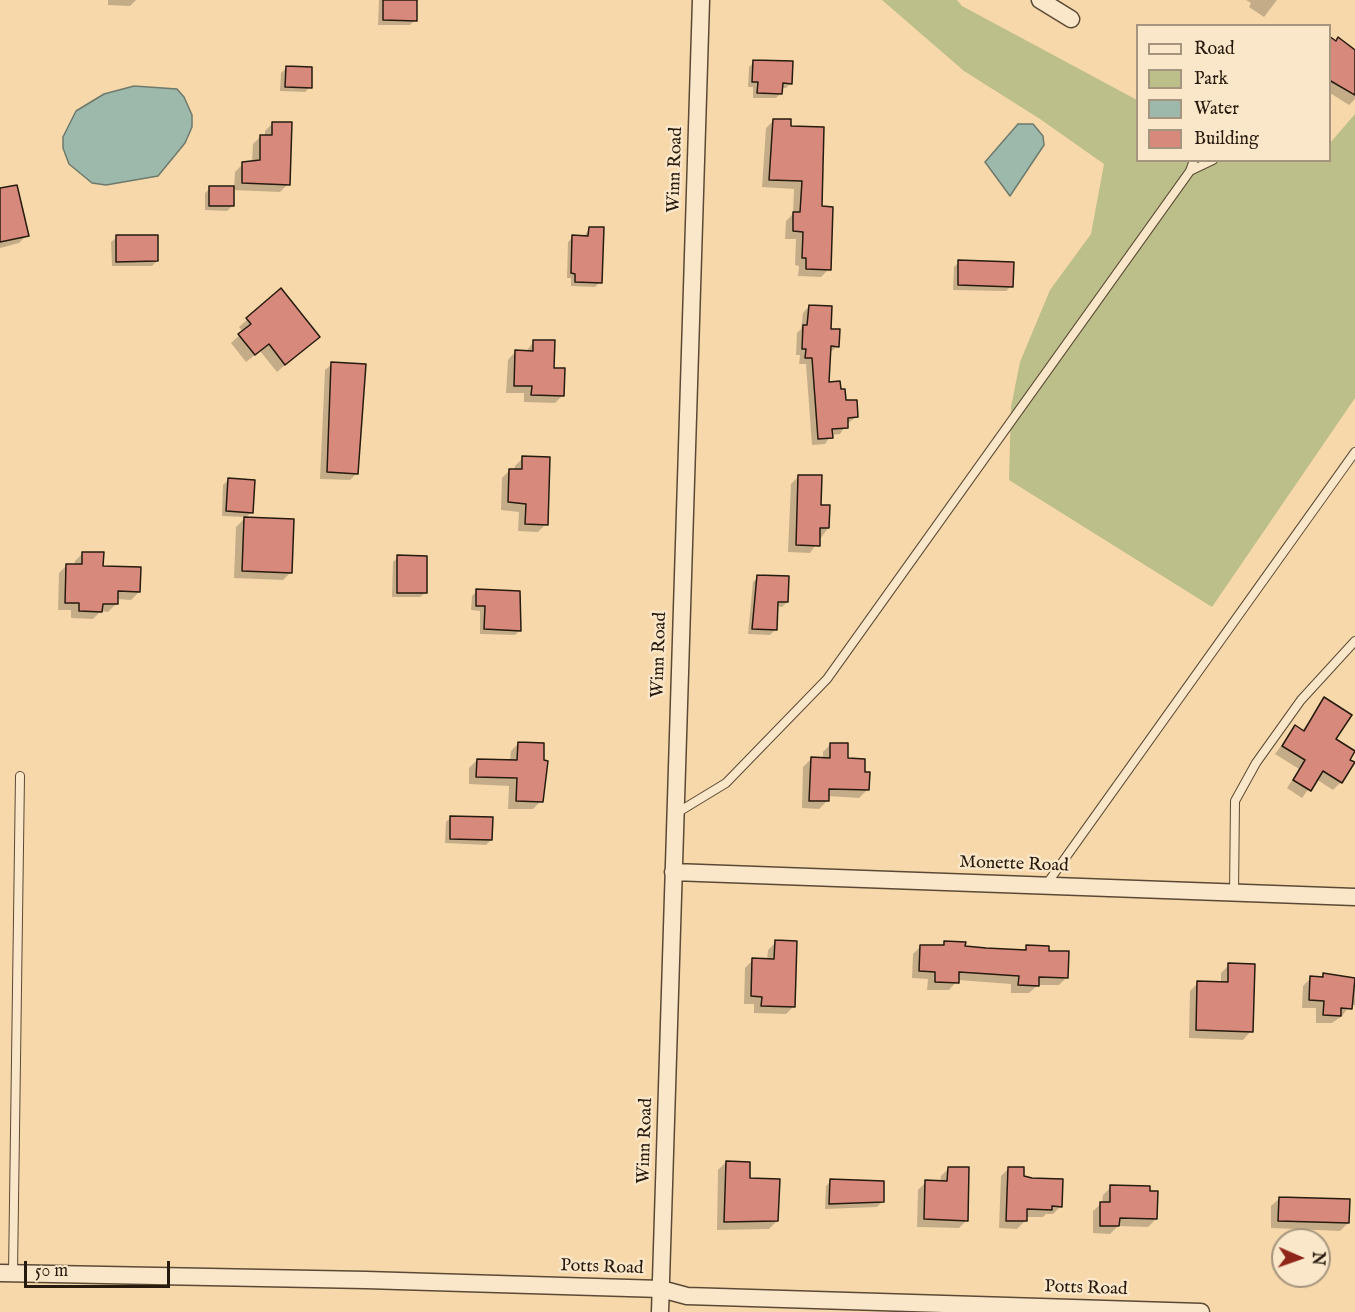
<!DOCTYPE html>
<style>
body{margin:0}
#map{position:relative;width:1355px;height:1312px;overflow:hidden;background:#f7d8aa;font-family:"IM FELL English",serif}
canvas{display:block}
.legend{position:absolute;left:1136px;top:24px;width:195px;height:138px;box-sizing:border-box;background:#fae6c8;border:2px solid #a5957e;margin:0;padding:8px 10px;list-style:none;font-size:18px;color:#261b0e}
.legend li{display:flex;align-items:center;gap:12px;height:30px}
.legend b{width:30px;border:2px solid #a5957e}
.north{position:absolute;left:1271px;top:1228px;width:60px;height:60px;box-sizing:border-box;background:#fae6c8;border:2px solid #a5957e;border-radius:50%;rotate:92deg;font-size:16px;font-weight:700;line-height:24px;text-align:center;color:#261b0e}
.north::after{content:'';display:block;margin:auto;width:21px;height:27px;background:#8f2418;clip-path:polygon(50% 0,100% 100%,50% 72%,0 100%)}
.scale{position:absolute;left:24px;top:1261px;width:146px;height:27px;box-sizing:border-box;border:3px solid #261b0e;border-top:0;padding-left:8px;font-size:18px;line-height:21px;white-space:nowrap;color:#261b0e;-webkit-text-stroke:4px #fae6c8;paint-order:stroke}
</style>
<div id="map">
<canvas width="1355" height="1312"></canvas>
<ul class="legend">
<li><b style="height:8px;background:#fae6c8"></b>Road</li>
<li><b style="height:16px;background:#bcbf89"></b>Park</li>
<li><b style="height:16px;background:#9db9ab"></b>Water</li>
<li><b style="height:16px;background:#d78a7c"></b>Building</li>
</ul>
<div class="north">N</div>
<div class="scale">50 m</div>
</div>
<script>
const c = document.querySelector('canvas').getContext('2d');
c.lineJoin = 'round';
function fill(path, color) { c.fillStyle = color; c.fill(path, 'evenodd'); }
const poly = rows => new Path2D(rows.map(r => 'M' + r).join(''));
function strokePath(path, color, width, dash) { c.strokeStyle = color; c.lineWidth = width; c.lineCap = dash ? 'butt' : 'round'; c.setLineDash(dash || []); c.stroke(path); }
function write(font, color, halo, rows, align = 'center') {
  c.font = font + ' "IM FELL English",serif'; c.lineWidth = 5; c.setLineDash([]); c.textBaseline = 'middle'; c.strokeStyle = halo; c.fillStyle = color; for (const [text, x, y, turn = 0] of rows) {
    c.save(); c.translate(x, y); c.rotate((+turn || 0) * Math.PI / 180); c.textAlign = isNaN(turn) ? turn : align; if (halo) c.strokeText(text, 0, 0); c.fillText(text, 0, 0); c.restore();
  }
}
fill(poly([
 [882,0,957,0,962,6,1137,100,1138,160,1330,160,1330,143,1355,114,1355,398,1212,607,1009,480,1011,407,1020,362,1050,290,1091,234,1104,164,1040,119,964,71]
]), '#bcbf89');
const water = poly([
 [134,86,177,89,184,97,192,115,192,127,185,143,158,176,106,185,92,183,69,164,63,148,63,137,76,111,104,94,134,86],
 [1018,124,1033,124,1043,136,1044,145,1010,196,985,162,1018,124]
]);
fill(water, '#9db9ab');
strokePath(water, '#6d7a6c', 1.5);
fill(poly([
 [108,0,136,0,130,6,108,5],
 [379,0,415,0,415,20,410,25,378,25],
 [1246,0,1277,0,1264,17,1249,7,1251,3],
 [1330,38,1355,52,1355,99,1349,105,1330,93],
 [754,62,791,83,786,88,781,88,781,93,776,98,753,98,753,87,748,87,749,67],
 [286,68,310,87,305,92,280,91,281,73],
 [774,120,790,127,820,208,829,269,821,277,798,276,799,266,795,265,796,239,785,239,786,221,793,214,794,189,762,187,766,128],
 [273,123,288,184,280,192,233,190,232,206,227,211,205,210,205,193,210,188,234,188,235,172,243,164,252,161,253,144,261,136,265,136,265,131],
 [0,190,27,235,19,243,0,248],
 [589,228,600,282,595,287,571,286,571,278,567,278,568,242,573,237,584,237],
 [117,237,157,261,152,266,112,266,111,242],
 [959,262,1011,286,1006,291,953,290,954,267],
 [809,306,830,330,838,346,829,353,828,384,856,417,847,424,840,434,831,435,825,444,812,445,806,364,799,364,800,355,796,355,797,333,801,329,803,313],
 [247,320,318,337,277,372,260,351,246,362,231,343,243,332,239,327],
 [534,341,552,369,563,395,555,403,524,402,524,393,506,393,508,360,516,351,526,352],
 [332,364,357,473,350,480,320,479,325,370],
 [523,458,546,524,538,532,518,531,519,512,501,510,502,478,510,470,514,470,515,466],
 [799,476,819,506,828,528,810,553,788,552,791,484],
 [228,480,251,512,245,519,291,572,283,580,234,578,236,527,246,517,222,516,223,485],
 [83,553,102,567,139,592,131,600,117,599,116,604,108,612,101,611,93,619,71,618,71,610,58,610,59,573,67,565,74,566,75,561],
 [398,557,426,592,420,597,392,597,393,562],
 [758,577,787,602,782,607,776,606,775,630,770,635,748,634,753,582],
 [477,591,520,630,515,635,480,634,480,611,471,610,472,596],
 [1325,699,1341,782,1333,790,1316,779,1302,798,1287,788,1299,769,1275,754,1295,727,1302,731],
 [519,743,541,801,533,809,508,809,509,786,469,784,469,768,477,760,510,762,511,751],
 [831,744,864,774,867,790,859,798,827,796,827,801,819,809,802,808,803,767,811,759,823,759,823,752],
 [451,817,491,840,486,845,445,843,446,822],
 [776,942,794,1006,786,1014,754,1013,754,1004,744,1004,745,968,753,960,767,960,768,950],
 [945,942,964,947,1022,951,1027,947,1067,977,1059,985,1038,985,1029,993,1011,993,1011,984,958,980,949,990,927,990,928,979,912,978,913,954,921,946,941,947],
 [1229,965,1251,1031,1243,1040,1189,1038,1190,991,1198,983,1221,984,1221,973],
 [1323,975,1355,978,1355,1005,1350,1005,1342,1016,1332,1023,1316,1023,1316,1008,1302,1008,1303,986,1311,978,1320,978],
 [726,1162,748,1180,777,1221,769,1229,717,1230,718,1170],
 [949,1168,967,1220,959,1228,917,1227,918,1190,926,1182,940,1182,941,1176],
 [1009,1168,1023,1177,1061,1206,1053,1214,1046,1214,1043,1217,1026,1217,1025,1221,1017,1229,999,1228,1001,1176],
 [831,1181,882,1202,877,1207,825,1209,826,1186],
 [1111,1187,1156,1219,1148,1227,1118,1226,1110,1234,1093,1233,1093,1211,1102,1203,1103,1195],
 [1280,1198,1348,1223,1340,1231,1271,1228,1271,1206]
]), '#0003');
const building = poly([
 [383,0,417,0,417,21,383,20,383,0],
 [1329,36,1336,41,1338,37,1355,50,1355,95,1329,80,1329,36],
 [753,60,793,61,792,84,783,83,782,94,757,93,758,82,752,82,753,60],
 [286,66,312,67,312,88,285,87,286,66],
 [773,119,791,119,791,126,824,127,822,206,833,207,831,270,806,269,806,258,802,258,803,232,793,231,793,212,800,212,802,181,769,180,773,119],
 [272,122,292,122,290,185,242,183,242,162,260,160,260,135,272,135,272,122],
 [17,185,29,236,0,242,0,188,17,185],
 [209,186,234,186,234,206,209,206,209,186],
 [589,227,604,227,602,283,575,282,575,274,571,273,572,235,588,236,589,227],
 [116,235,158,235,158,261,116,262,116,235],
 [958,260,1014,262,1013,287,958,285,958,260],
 [281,288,320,337,285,365,269,344,255,355,238,334,251,324,246,318,281,288],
 [809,305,832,306,831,329,840,329,839,347,831,346,829,382,840,381,841,389,845,389,846,400,857,400,858,417,848,418,848,428,832,429,833,438,818,439,812,358,805,358,806,349,802,349,803,325,807,325,809,305],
 [533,340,555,340,554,368,565,368,564,396,531,395,532,386,514,386,515,350,533,351,533,340],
 [331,362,366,364,358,474,327,472,331,362],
 [522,456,550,457,548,525,525,524,526,504,508,502,509,469,522,469,522,456],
 [798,475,822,475,821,505,830,505,829,528,820,528,820,546,796,545,798,475],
 [228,478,255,480,253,513,226,511,228,478],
 [244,517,294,519,292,573,242,571,244,517],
 [82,552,104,552,103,566,141,567,140,592,118,591,118,604,103,604,102,612,79,611,79,603,65,603,66,564,82,564,82,552],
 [397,555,427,556,427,593,397,593,397,555],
 [757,575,789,576,788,602,778,602,777,630,752,629,757,575],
 [476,589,520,591,521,631,484,629,485,606,476,606,476,589],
 [1324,697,1352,715,1336,739,1355,751,1350,760,1355,762,1342,783,1323,771,1311,791,1293,780,1305,760,1282,746,1295,725,1304,731,1324,697],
 [518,742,544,743,544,760,548,761,543,802,516,801,517,778,476,777,477,759,517,760,518,742],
 [830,743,848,743,848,758,865,759,865,772,870,772,869,790,829,789,829,801,809,801,811,757,830,758,830,743],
 [450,816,493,817,492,840,450,839,450,816],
 [775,940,797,941,795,1007,761,1006,762,997,751,996,752,958,774,959,775,940],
 [944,941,966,942,965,946,986,948,1026,950,1026,945,1049,946,1049,951,1069,951,1068,978,1039,977,1039,986,1018,985,1019,976,959,972,959,983,935,982,935,972,919,971,920,945,944,945,944,941],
 [1228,963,1255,964,1253,1032,1196,1030,1197,981,1228,982,1228,963],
 [1323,973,1355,978,1352,1009,1341,1008,1341,1016,1323,1015,1324,1001,1309,1000,1310,976,1323,977,1323,973],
 [726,1161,750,1162,750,1178,780,1179,778,1221,724,1222,726,1161],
 [948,1167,969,1167,968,1221,924,1219,925,1180,947,1181,948,1167],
 [1008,1167,1024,1167,1024,1176,1032,1178,1063,1179,1062,1207,1052,1206,1052,1210,1027,1209,1027,1221,1006,1221,1008,1167],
 [830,1179,884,1181,884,1202,829,1204,830,1179],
 [1110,1185,1150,1186,1150,1191,1158,1191,1157,1219,1120,1218,1119,1226,1100,1226,1100,1202,1110,1202,1110,1185],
 [1279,1197,1350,1199,1349,1223,1278,1221,1279,1197]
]);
fill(building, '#d78a7c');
strokePath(building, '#261b0e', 1.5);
const service = poly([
 [1190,171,1213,160],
 [675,814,726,783,827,679,1190,171,1194,160],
 [1046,885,1355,452],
 [1234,893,1235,801,1256,763,1301,700,1355,641],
 [13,1273,20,776]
]);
const minor = poly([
 [1040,0,1071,19],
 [673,872,1355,897],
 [0,1273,366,1280,661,1289,687,1296,1201,1312],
 [660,1312,701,0]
]);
strokePath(service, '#5a4a35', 10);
strokePath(minor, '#5a4a35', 19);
strokePath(service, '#fae6c8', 8);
strokePath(minor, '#fae6c8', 16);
write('18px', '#261b0e', '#fae6c8', [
 ["Winn Road",676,170,-88],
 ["Winn Road",660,655,-88],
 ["Monette Road",1014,865,2],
 ["Winn Road",646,1141,-88],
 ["Potts Road",602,1268,2],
 ["Potts Road",1086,1289,2]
]);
</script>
